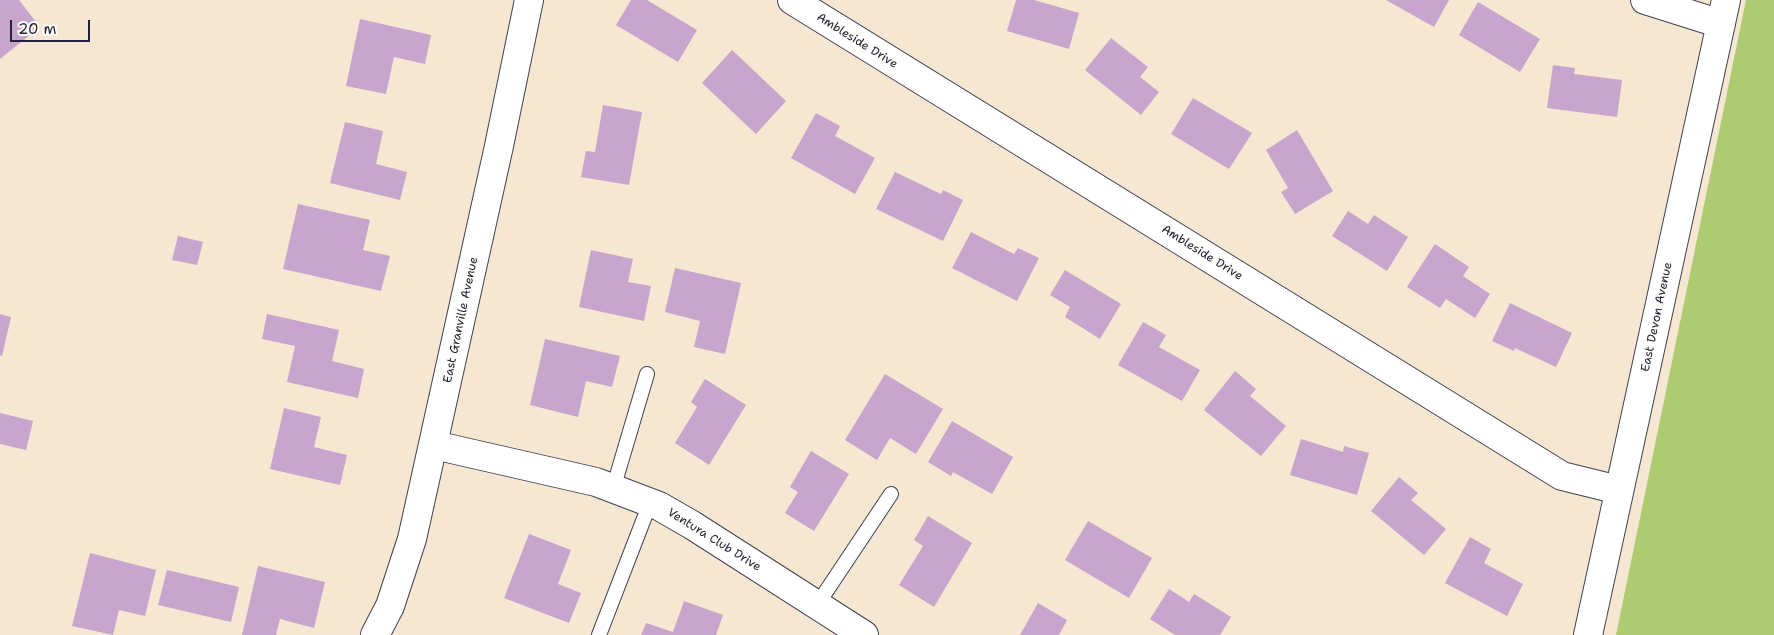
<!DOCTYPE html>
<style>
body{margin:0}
#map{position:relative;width:1774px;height:635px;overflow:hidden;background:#f5e7d1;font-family:"Shantell Sans",sans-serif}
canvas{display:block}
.scale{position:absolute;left:10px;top:20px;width:80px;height:22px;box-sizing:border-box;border:2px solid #22223b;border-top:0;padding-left:6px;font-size:15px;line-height:18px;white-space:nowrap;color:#22223b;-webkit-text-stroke:4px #fdfcf7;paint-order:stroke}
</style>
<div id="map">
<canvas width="1774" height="635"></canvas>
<div class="scale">20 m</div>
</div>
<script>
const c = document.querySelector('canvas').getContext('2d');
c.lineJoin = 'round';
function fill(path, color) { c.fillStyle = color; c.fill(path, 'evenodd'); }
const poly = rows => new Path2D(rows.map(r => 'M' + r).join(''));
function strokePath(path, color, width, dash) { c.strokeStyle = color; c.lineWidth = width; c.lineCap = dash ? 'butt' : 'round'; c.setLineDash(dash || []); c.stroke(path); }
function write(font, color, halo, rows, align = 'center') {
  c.font = font + ' "Shantell Sans",sans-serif'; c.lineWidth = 4; c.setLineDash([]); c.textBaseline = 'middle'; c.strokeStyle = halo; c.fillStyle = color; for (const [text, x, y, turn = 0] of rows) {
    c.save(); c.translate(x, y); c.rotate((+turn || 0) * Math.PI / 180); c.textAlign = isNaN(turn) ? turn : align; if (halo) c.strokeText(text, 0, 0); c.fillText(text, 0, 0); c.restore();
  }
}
fill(poly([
 [1746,0,1774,0,1774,635,1616,635]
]), '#afcb71');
fill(poly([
 [0,0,19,0,40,27,0,59],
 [631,0,647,0,697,30,678,62,616,25],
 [1016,0,1034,0,1079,13,1069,49,1007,31],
 [1386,0,1449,0,1434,27],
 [1478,2,1540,39,1520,72,1459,35],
 [360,19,431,35,425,64,394,57,386,94,346,86],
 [1111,38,1148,67,1140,77,1159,92,1141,115,1085,70],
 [732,50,786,101,756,134,702,83],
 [1553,65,1575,68,1574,74,1622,80,1617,117,1547,108],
 [1193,98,1252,133,1229,169,1171,134],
 [603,105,642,112,629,185,581,177,586,151,595,152],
 [816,113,840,126,835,136,875,158,855,194,791,158],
 [345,122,383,131,376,164,407,172,400,200,330,183],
 [1297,130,1333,191,1295,214,1281,192,1288,188,1266,150],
 [895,172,941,194,943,190,963,200,943,241,876,209],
 [298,204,370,220,363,250,390,256,381,291,283,269],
 [1348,211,1368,224,1374,215,1408,237,1387,271,1332,236],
 [971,232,1014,254,1018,248,1039,258,1017,301,952,268],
 [178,236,203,242,197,265,172,260],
 [1435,244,1469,267,1463,276,1490,294,1475,318,1446,299,1440,308,1407,287],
 [591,250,633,259,628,282,651,286,644,321,579,307],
 [675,268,741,283,725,354,694,347,700,321,665,312],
 [1065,270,1121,304,1100,339,1065,317,1070,307,1050,295],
 [1510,303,1572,333,1556,367,1515,348,1514,351,1492,341],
 [0,314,11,317,2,356,0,355],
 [267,314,339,330,332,361,364,369,358,398,287,382,295,346,262,339],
 [1143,322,1166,335,1159,347,1200,370,1182,401,1118,365],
 [545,339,620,356,612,387,586,381,578,417,530,405],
 [1235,371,1256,389,1250,396,1286,426,1261,456,1204,410],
 [885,374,943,409,916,454,890,438,877,460,845,440],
 [705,379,746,405,709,465,675,443,697,407,691,402],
 [284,408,321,417,314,447,347,455,340,485,270,469],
 [0,413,33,421,26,450,0,444],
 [952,421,1013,457,992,494,953,472,951,476,928,462],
 [1301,439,1343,452,1344,446,1369,453,1357,495,1290,475],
 [811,451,849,474,814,531,785,513,798,492,790,487],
 [1399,477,1418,493,1411,500,1446,529,1424,555,1371,511],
 [928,516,972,543,934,607,899,585,923,546,914,540],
 [1088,521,1152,558,1129,598,1065,560],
 [529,534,571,550,558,584,581,593,569,623,504,598],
 [1470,537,1491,549,1484,563,1523,584,1507,616,1445,583],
 [90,553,156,570,145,616,119,610,113,635,72,626],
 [258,566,325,582,314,628,280,619,276,635,242,635],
 [167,570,239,587,231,622,158,605],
 [1169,589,1189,602,1194,594,1231,617,1220,635,1175,635,1150,619],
 [684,601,723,615,716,635,641,635,646,623,673,632],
 [1038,603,1067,620,1059,635,1020,635]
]), '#c7a5cc');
const lane = poly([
 [613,489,647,374],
 [817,605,891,494],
 [599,635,650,503]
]);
const street = poly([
 [792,0,1562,476,1619,490],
 [1645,0,1721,24],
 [434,445,596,482,659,506,692,525,864,635],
 [375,635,390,606,412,539,499,146,529,0],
 [1588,635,1726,0]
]);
strokePath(lane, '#424052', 16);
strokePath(street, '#424052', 30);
strokePath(lane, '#fff', 14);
strokePath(street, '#fff', 28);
write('12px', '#22223b', '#fdfcf7', [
 ["Ambleside Drive",857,41,32],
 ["Ambleside Drive",1202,253,32],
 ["East Devon Avenue",1657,317,-78],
 ["East Granville Avenue",461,320,-78],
 ["Ventura Club Drive",714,540,32]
]);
</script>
